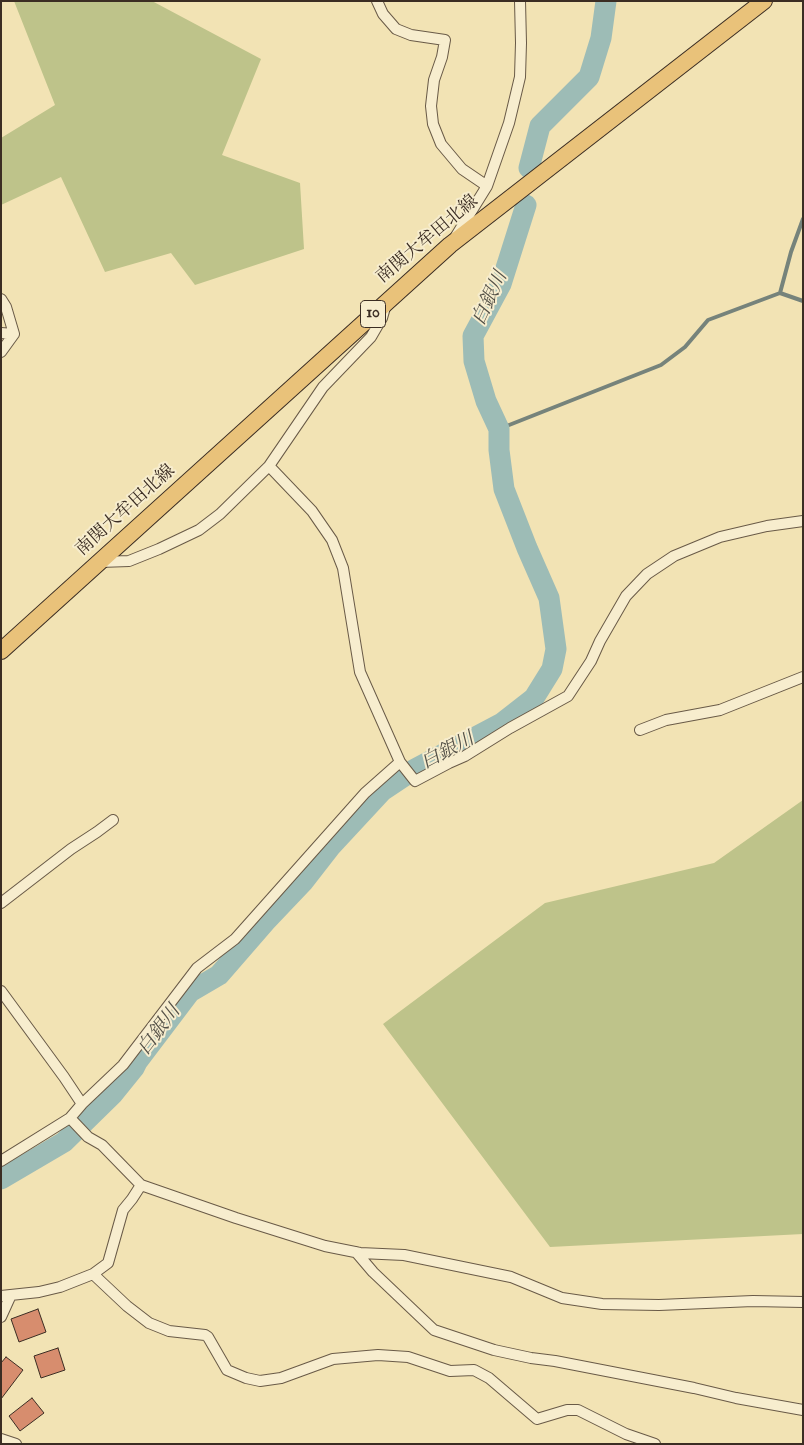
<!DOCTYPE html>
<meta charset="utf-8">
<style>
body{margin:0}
#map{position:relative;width:804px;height:1445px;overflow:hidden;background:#f2e3b4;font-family:"IM FELL English",serif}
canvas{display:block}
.frame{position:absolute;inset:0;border:2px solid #3b2d23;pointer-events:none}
</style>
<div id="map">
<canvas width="804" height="1445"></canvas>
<div class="frame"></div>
</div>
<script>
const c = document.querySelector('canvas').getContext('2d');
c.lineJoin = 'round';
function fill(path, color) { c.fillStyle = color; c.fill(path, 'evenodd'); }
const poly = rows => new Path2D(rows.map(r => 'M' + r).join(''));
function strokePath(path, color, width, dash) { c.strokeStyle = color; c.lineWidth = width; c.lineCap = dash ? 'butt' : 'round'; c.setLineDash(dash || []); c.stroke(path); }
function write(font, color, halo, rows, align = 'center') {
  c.font = font + ' "IM FELL English","Noto Serif JP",serif'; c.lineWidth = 4; c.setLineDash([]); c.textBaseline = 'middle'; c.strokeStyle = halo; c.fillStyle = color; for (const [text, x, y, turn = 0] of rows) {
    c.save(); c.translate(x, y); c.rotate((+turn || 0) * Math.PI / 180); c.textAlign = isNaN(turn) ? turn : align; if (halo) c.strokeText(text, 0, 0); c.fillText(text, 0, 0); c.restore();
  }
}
fill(poly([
 [14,1,152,1,261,59,222,155,300,183,304,249,195,285,171,253,105,272,61,177,1,205,1,138,55,105],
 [803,800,803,1234,550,1247,383,1024,545,903,714,863]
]), '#bec38a');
strokePath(poly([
 [780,293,791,252,803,219],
 [499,429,661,365,685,347,708,320,780,293,803,301]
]), '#76837b', 4);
strokePath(poly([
 [529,168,540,126,589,77,601,38,606,1],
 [1,1179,64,1142,113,1094,134,1068,137,1062,190,992,219,975,265,922,303,882,331,846,382,791,415,769,502,723,534,698,552,669,556,649,549,598,527,548,504,489,499,450,499,429,486,401,474,361,473,336,501,284,526,205]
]), '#9dbcb6', 21);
const building = poly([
 [38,1309,46,1332,19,1342,11,1319,38,1309],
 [58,1348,65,1370,41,1378,34,1356,58,1348],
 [6,1357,23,1370,1,1399,1,1363,6,1357],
 [32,1398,44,1413,20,1431,9,1416,32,1398]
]);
fill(building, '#d78d6e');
strokePath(building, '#3b2d23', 1);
const street = poly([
 [377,1,383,14,396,29,411,35,445,40,442,57,434,80,431,106,433,124,441,144,462,169,487,186],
 [456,236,487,186,509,123,520,77,521,43,520,1],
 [1,299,6,307,14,334],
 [1,333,14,334],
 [1,352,14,334],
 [269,466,312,511,332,540,343,568,360,672,400,762],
 [100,562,129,561,159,549,199,530,220,514,269,466,323,387,371,337,382,318,386,304],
 [640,730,666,720,720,710,803,677],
 [1,903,71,849,97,832,113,820],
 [1,991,64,1077,82,1104],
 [70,1118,88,1137,102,1145,141,1185,236,1218,325,1246,360,1253,404,1255,511,1277,562,1298,602,1304,659,1305,753,1301,803,1302],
 [1,1161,70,1118,82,1104,123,1065,197,968,235,939,365,793,400,762,415,781,449,763,465,756,510,728,568,696,591,661,600,641,626,596,647,574,674,556,720,537,767,526,803,521],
 [356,1252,373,1272,434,1330,494,1350,531,1358,555,1361,694,1388,736,1398,803,1410],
 [93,1274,127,1306,149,1323,169,1331,205,1335,208,1337,227,1370,246,1378,260,1381,281,1378,333,1359,378,1355,408,1357,450,1371,474,1370,489,1378,537,1419,567,1410,578,1410,626,1434,655,1444],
 [1,1296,39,1292,60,1287,93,1274,108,1263,123,1210,132,1199,141,1185],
 [1,1317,11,1295],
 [1,1439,16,1444]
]);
const primary = poly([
 [1,651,450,245,764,1]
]);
strokePath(street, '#695a47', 12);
strokePath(primary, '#3b2d23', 18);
strokePath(street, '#f7edce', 10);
strokePath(primary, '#e9c27a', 16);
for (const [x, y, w] of [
 [373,314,25]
]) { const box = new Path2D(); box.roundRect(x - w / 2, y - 13.5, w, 27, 4); c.fillStyle = '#f7edce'; c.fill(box); strokePath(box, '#3b2d23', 1); }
write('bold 16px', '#3b2d23', null, [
 ["10",373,314]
]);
write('18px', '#3b2d23', '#f7edce', [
 ["南関大牟田北線",428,240,-40],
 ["南関大牟田北線",126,511,-42]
]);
write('italic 19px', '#545148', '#f7edce', [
 ["白銀川",491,299,-65],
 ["白銀川",448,752,-28],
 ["白銀川",160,1031,-53]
]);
</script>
